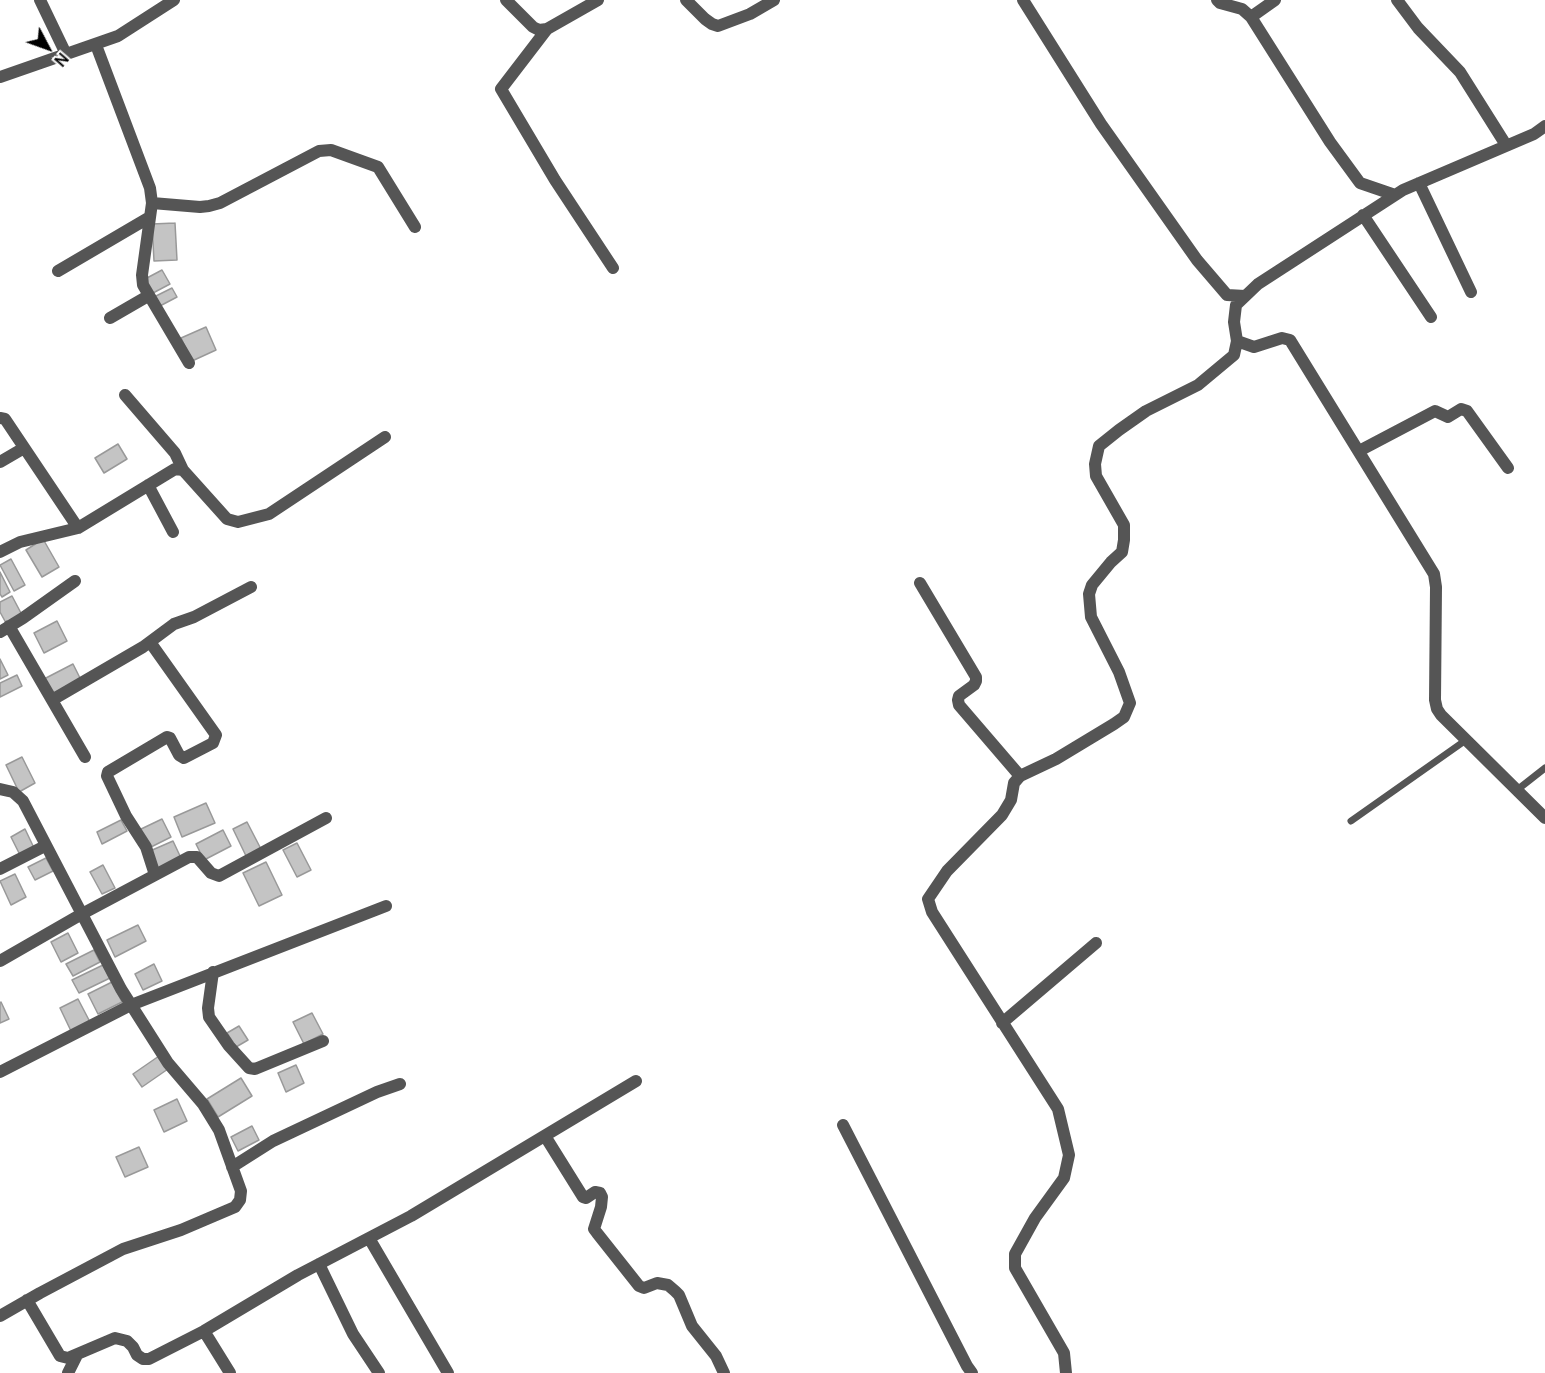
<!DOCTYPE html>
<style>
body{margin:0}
#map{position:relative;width:1545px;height:1373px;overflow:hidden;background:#fff;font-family:Manrope,sans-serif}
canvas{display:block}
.north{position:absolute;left:18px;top:18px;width:60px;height:60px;-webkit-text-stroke:4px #fff;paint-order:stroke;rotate:131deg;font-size:16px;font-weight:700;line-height:24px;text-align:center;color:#000}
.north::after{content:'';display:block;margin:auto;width:21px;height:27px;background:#000;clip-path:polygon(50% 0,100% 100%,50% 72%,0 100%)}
</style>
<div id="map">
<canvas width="1545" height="1373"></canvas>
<div class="north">N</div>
</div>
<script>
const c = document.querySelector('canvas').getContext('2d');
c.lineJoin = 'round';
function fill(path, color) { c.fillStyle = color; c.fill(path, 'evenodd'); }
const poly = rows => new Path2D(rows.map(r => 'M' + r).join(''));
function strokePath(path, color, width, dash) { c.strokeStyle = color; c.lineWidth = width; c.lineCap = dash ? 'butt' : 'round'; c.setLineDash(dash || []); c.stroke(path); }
const building = poly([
 [175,223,177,260,154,261,152,224,175,223],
 [162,270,170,284,153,293,145,279,162,270],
 [172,288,177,297,158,307,154,297,172,288],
 [206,327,216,350,192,361,181,338,206,327],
 [118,444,127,459,104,473,95,458,118,444],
 [43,539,59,567,42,577,26,550,43,539],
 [11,559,25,585,14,591,0,565,11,559],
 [0,572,10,592,2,597,0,594,0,572],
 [12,596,22,615,6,623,0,612,0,602,12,596],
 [57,621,67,641,44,653,34,633,57,621],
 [0,659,8,675,0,679,0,659],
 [73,664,81,680,52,694,44,679,73,664],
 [17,675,22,686,0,697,0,683,17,675],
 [22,757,35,783,19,792,6,765,22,757],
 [206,803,215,823,182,837,174,817,206,803],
 [162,819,171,837,149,848,139,830,162,819],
 [121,820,127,831,102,844,97,832,121,820],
 [247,822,262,851,247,858,233,829,247,822],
 [25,829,35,850,21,857,11,837,25,829],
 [223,830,231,846,204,860,196,844,223,830],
 [173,841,181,858,158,869,150,851,173,841],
 [297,843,311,870,297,877,283,850,297,843],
 [46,858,53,871,35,880,28,867,46,858],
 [266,862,282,895,259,906,243,873,266,862],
 [103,865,115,888,102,894,90,872,103,865],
 [15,874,26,897,11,905,0,881,15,874],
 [138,925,146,941,115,957,107,940,138,925],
 [68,933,78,953,61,962,51,942,68,933],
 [94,950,100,962,73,976,66,964,94,950],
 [154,964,162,981,143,990,135,974,154,964],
 [103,965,110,978,79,993,72,980,103,965],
 [112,982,122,1002,98,1014,88,994,112,982],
 [78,999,90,1022,71,1031,60,1008,78,999],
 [1,1002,9,1019,0,1023,0,1003,1,1002],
 [312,1013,323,1034,304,1044,293,1022,312,1013],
 [239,1026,248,1040,236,1047,227,1033,239,1026],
 [159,1056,168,1069,142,1087,133,1074,159,1056],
 [296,1065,304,1083,286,1092,278,1073,296,1065],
 [241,1078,252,1096,218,1117,207,1099,241,1078],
 [177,1099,187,1121,164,1132,154,1110,177,1099],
 [252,1126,259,1140,238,1151,231,1137,252,1126],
 [139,1147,148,1167,125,1177,116,1157,139,1147]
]);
fill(building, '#c4c4c4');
strokePath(building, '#999', 1.5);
strokePath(poly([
 [1517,790,1545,768],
 [1351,821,1466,740]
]), '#555', 7);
strokePath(poly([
 [40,0,66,54],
 [506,0,533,27,539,30,547,29,598,0],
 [686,0,705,19,712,24,718,26,750,14,774,0],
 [1023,0,1101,124,1197,260,1227,295,1245,296],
 [1217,0,1220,3,1242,9,1251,17,1330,142,1360,183,1395,195],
 [1397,0,1418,28,1460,72,1506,145],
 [1251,17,1275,0],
 [547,29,501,89,555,180,613,268],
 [96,45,150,188,152,203,142,275,143,285,189,363],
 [0,77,118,36,174,0],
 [1419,183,1471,292],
 [152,203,200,207,209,206,220,203,319,151,331,150,378,167,415,227],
 [1363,215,1431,317],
 [58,271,150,217],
 [110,318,148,296],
 [1237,341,1254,347,1282,338,1290,340,1434,574,1436,587,1435,700,1437,709,1441,715,1545,818],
 [125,395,175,453,183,470],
 [0,418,5,419,78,528],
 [1359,451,1435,411,1448,417,1461,409,1467,411,1508,468],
 [0,462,24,448],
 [148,485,173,532],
 [0,552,20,542,78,528,175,469,183,470,227,519,238,522,269,514,385,437],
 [920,583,976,677,976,681,974,685,959,696,958,700,959,705,1020,776],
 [9,626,85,757],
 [0,632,23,618,75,581],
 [150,642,216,735,213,743,184,758,179,755,170,738,167,737,108,772,107,776,126,816,146,847,155,875],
 [52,700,143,647,174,624,194,617,251,587],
 [0,789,13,792,23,801,121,989,168,1063,203,1104,219,1130,241,1191,240,1200,235,1207,181,1230,123,1249,40,1293,0,1316],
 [0,869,45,846],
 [0,961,80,915,189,857,197,857,211,873,219,876,326,818],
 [213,972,208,1008,209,1017,229,1046,249,1068,255,1069,323,1041],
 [1002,1023,1096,943],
 [0,1072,131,1005,386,906],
 [843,1125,967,1366,972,1373],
 [545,1136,583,1197,586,1198,595,1192,600,1193,602,1197,601,1207,594,1229,597,1233,639,1286,644,1288,657,1283,668,1285,675,1291,679,1295,692,1326,716,1356,724,1373],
 [232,1167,273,1141,377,1092,400,1084],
 [369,1238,448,1373],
 [319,1264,353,1334,379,1373],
 [27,1300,60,1356,68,1358,115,1338,127,1341,133,1347,137,1355,143,1359,149,1359,204,1331,298,1275,411,1216,636,1081],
 [204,1331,230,1373],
 [68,1373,77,1355],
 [1066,1373,1064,1353,1015,1268,1015,1254,1035,1218,1064,1178,1069,1155,1058,1109,932,912,928,899,947,871,1002,815,1011,800,1014,783,1020,776,1056,759,1114,724,1124,717,1130,703,1119,672,1091,617,1089,594,1092,585,1111,562,1122,552,1124,540,1124,525,1096,476,1095,464,1099,446,1119,430,1146,411,1198,385,1234,355,1237,341,1234,322,1236,305,1258,284,1403,190,1534,134,1545,126]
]), '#555', 12);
</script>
